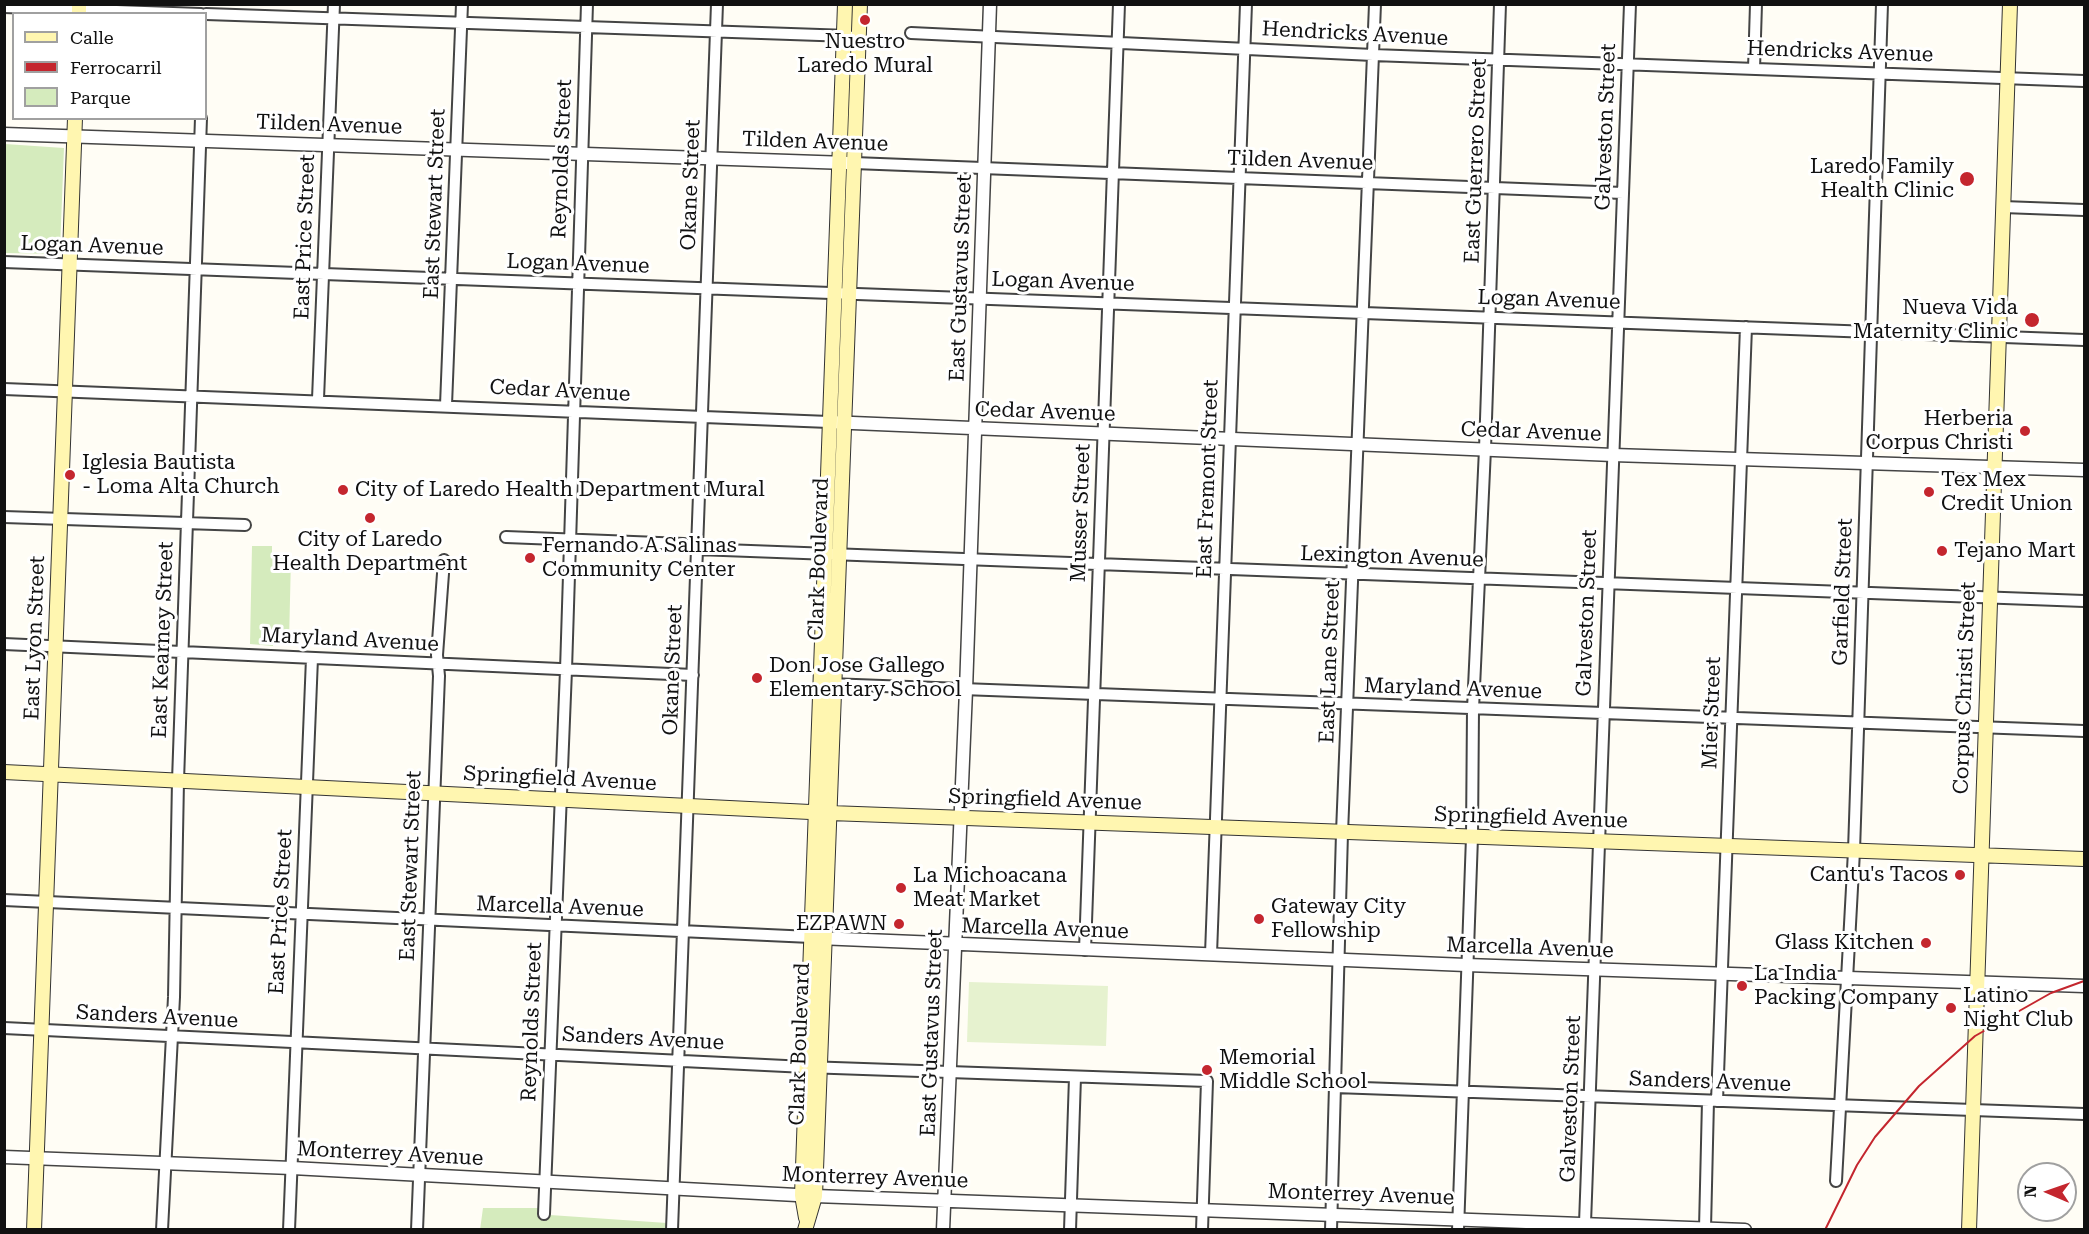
<!DOCTYPE html>
<style>
body{margin:0}
#map{position:relative;width:2089px;height:1234px;overflow:hidden;background:#fffdf5;font-family:"Roboto Serif",serif}
canvas{display:block}
.frame{position:absolute;inset:0;border:6px solid #111;pointer-events:none}
.legend{position:absolute;left:12px;top:12px;width:195px;height:108px;box-sizing:border-box;background:#fff;border:2px solid #a0a0a0;margin:0;padding:8px 10px;list-style:none;font-size:18px;color:#111}
.legend li{display:flex;align-items:center;gap:12px;height:30px}
.legend b{width:30px;border:2px solid #a0a0a0}
.north{position:absolute;left:2017px;top:1162px;width:60px;height:60px;box-sizing:border-box;background:#fff;border:2px solid #a0a0a0;border-radius:50%;rotate:272deg;font-size:16px;font-weight:700;line-height:24px;text-align:center;color:#111}
.north::after{content:'';display:block;margin:auto;width:21px;height:27px;background:#c4262e;clip-path:polygon(50% 0,100% 100%,50% 72%,0 100%)}
</style>
<div id="map">
<canvas width="2089" height="1234"></canvas>
<div class="frame"></div>
<ul class="legend">
<li><b style="height:8px;background:#fff6b0"></b>Calle</li>
<li><b style="height:8px;background:#c4262e"></b>Ferrocarril</li>
<li><b style="height:16px;background:#d5ebbd"></b>Parque</li>
</ul>
<div class="north">N</div>
</div>
<script>
const c = document.querySelector('canvas').getContext('2d');
c.lineJoin = 'round';
function fill(path, color) { c.fillStyle = color; c.fill(path, 'evenodd'); }
const poly = rows => new Path2D(rows.map(r => 'M' + r).join(''));
function strokePath(path, color, width, dash) { c.strokeStyle = color; c.lineWidth = width; c.lineCap = dash ? 'butt' : 'round'; c.setLineDash(dash || []); c.stroke(path); }
function write(font, color, halo, rows, align = 'center') {
  c.font = font + ' "Roboto Serif",serif'; c.lineWidth = 6; c.setLineDash([]); c.textBaseline = 'middle'; c.strokeStyle = halo; c.fillStyle = color; for (const [text, x, y, turn = 0] of rows) {
    c.save(); c.translate(x, y); c.rotate((+turn || 0) * Math.PI / 180); c.textAlign = isNaN(turn) ? turn : align; if (halo) c.strokeText(text, 0, 0); c.fillText(text, 0, 0); c.restore();
  }
}
fill(poly([
 [5,144,64,148,60,250,58,254,5,253],
 [252,546,272,546,272,556,291,557,289,642,273,641,273,646,250,644],
 [483,1208,538,1208,550,1215,667,1223,667,1230,480,1230]
]), '#d5ebbd');
fill(poly([
 [969,982,1108,986,1106,1046,967,1042]
]), '#e6f2cf');
const minor = poly([
 [4,7,201,14],
 [206,14,849,36],
 [911,33,1373,55,2084,81],
 [1754,69,1756,4],
 [854,163,1623,193],
 [2003,207,2084,210],
 [4,262,2084,340],
 [4,389,829,422],
 [318,399,334,4],
 [446,405,462,4],
 [4,517,245,525],
 [506,537,684,544],
 [697,549,2084,601],
 [4,644,693,675],
 [829,684,2084,731],
 [4,900,811,937],
 [1085,950,1119,4],
 [1211,954,1246,4],
 [4,1028,806,1067,1207,1081,1202,1230],
 [1335,1087,2084,1114],
 [1717,1101,1746,327],
 [1836,1181,1854,851,1882,4],
 [544,1214,566,670,587,4],
 [1585,1223,1630,4],
 [1705,1228,1708,1101],
 [162,1230,174,997,178,781,201,118],
 [289,1230,312,658],
 [417,1230,439,676,437,655,444,560],
 [672,1230,717,4],
 [1070,1230,1075,1077],
 [1331,1230,1342,833,1375,4],
 [1458,1230,1472,837,1473,709,1485,449,1500,4]
]);
const tertiary = poly([
 [4,134,847,163],
 [829,422,1613,455,2084,470],
 [818,938,1466,965,2084,986],
 [4,1157,292,1168,815,1196,1745,1230],
 [943,1230,966,690,990,4]
]);
const secondary = poly([
 [79,14,79,4],
 [4,772,830,813,2084,859],
 [806,1218,802,1195,845,4],
 [34,1230,75,118],
 [805,1230,815,1196,860,4],
 [1969,1230,2010,4]
]);
strokePath(minor, '#444', 14);
strokePath(tertiary, '#444', 15);
strokePath(secondary, '#333', 16);
strokePath(minor, '#fff', 10);
strokePath(tertiary, '#fff', 12);
strokePath(secondary, '#fff6b0', 14);
strokePath(poly([
 [1825,1230,1857,1165,1875,1137,1919,1086,1975,1036,2051,993,2084,981]
]), '#c4262e', 2);
for (const [x, y, r, color] of [
 [865,20,6,"#c4262e"],
 [1967,179,8,"#c4262e"],
 [2032,320,8,"#c4262e"],
 [2025,431,6,"#c4262e"],
 [70,475,6,"#c4262e"],
 [343,490,6,"#c4262e"],
 [1929,492,6,"#c4262e"],
 [370,518,6,"#c4262e"],
 [1942,551,6,"#c4262e"],
 [530,558,6,"#c4262e"],
 [757,678,6,"#c4262e"],
 [1960,875,6,"#c4262e"],
 [901,888,6,"#c4262e"],
 [1259,919,6,"#c4262e"],
 [899,924,6,"#c4262e"],
 [1926,943,6,"#c4262e"],
 [1742,986,6,"#c4262e"],
 [1951,1008,6,"#c4262e"],
 [1207,1070,6,"#c4262e"]
]) { const dot = new Path2D(); dot.arc(x, y, r, 0, 2 * Math.PI); c.fillStyle = color; c.fill(dot); strokePath(dot, '#fff', 2); }
write('21px', '#111', '#fff', [
 ["Hendricks Avenue",1355,34,3],
 ["Hendricks Avenue",1840,52,2],
 ["Tilden Avenue",329,125,2],
 ["Galveston Street",1606,127,-88],
 ["Tilden Avenue",815,142,2],
 ["Reynolds Street",562,159,-88],
 ["Tilden Avenue",1300,161,2],
 ["East Guerrero Street",1476,161,-88],
 ["Okane Street",691,185,-88],
 ["East Stewart Street",435,204,-88],
 ["East Price Street",305,237,-88],
 ["Logan Avenue",92,246,2],
 ["Logan Avenue",578,264,2],
 ["East Gustavus Street",961,278,-88],
 ["Logan Avenue",1063,282,2],
 ["Logan Avenue",1549,300,2],
 ["Cedar Avenue",560,391,3],
 ["Cedar Avenue",1045,412,2],
 ["Cedar Avenue",1531,432,2],
 ["East Fremont Street",1208,479,-88],
 ["Musser Street",1081,513,-88],
 ["Lexington Avenue",1392,557,2],
 ["Clark Boulevard",819,559,-88],
 ["Garfield Street",1843,592,-88],
 ["Galveston Street",1587,613,-88],
 ["East Lyon Street",35,638,-88],
 ["East Kearney Street",163,640,-88],
 ["Maryland Avenue",350,640,3],
 ["East Lane Street",1330,662,-88],
 ["Okane Street",673,670,-88],
 ["Corpus Christi Street",1965,688,-88],
 ["Maryland Avenue",1453,689,2],
 ["Mier Street",1712,713,-88],
 ["Springfield Avenue",560,779,3],
 ["Springfield Avenue",1045,800,2],
 ["Springfield Avenue",1531,818,2],
 ["East Stewart Street",411,866,-88],
 ["Marcella Avenue",560,907,2],
 ["East Price Street",281,912,-87],
 ["Marcella Avenue",1045,929,2],
 ["Marcella Avenue",1530,948,2],
 ["Sanders Avenue",157,1017,3],
 ["Reynolds Street",532,1022,-88],
 ["East Gustavus Street",932,1033,-88],
 ["Sanders Avenue",643,1039,3],
 ["Clark Boulevard",800,1044,-88],
 ["Sanders Avenue",1710,1082,2],
 ["Galveston Street",1571,1099,-88],
 ["Monterrey Avenue",390,1154,3],
 ["Monterrey Avenue",875,1178,2],
 ["Monterrey Avenue",1361,1195,2]
]);
write('21px', '#111', '#fff', [
 ["Nuestro",865,42,"center"],
 ["Laredo Mural",865,66,"center"],
 ["Laredo Family",1954,167,"right"],
 ["Health Clinic",1954,191,"right"],
 ["Nueva Vida",2018,308,"right"],
 ["Maternity Clinic",2018,332,"right"],
 ["Herberia",2013,419,"right"],
 ["Corpus Christi",2013,443,"right"],
 ["Iglesia Bautista",82,463],
 ["- Loma Alta Church",82,487],
 ["Tex Mex",1941,480],
 ["Credit Union",1941,504],
 ["City of Laredo Health Department Mural",355,490],
 ["City of Laredo",370,540,"center"],
 ["Health Department",370,564,"center"],
 ["Fernando A Salinas",542,546],
 ["Community Center",542,570],
 ["Tejano Mart",1954,551],
 ["Don Jose Gallego",769,666],
 ["Elementary School",769,690],
 ["Cantu's Tacos",1948,875,"right"],
 ["La Michoacana",913,876],
 ["Meat Market",913,900],
 ["Gateway City",1271,907],
 ["Fellowship",1271,931],
 ["EZPAWN",887,924,"right"],
 ["Glass Kitchen",1914,943,"right"],
 ["La India",1754,974],
 ["Packing Company",1754,998],
 ["Latino",1963,996],
 ["Night Club",1963,1020],
 ["Memorial",1219,1058],
 ["Middle School",1219,1082]
], 'left');
</script>
